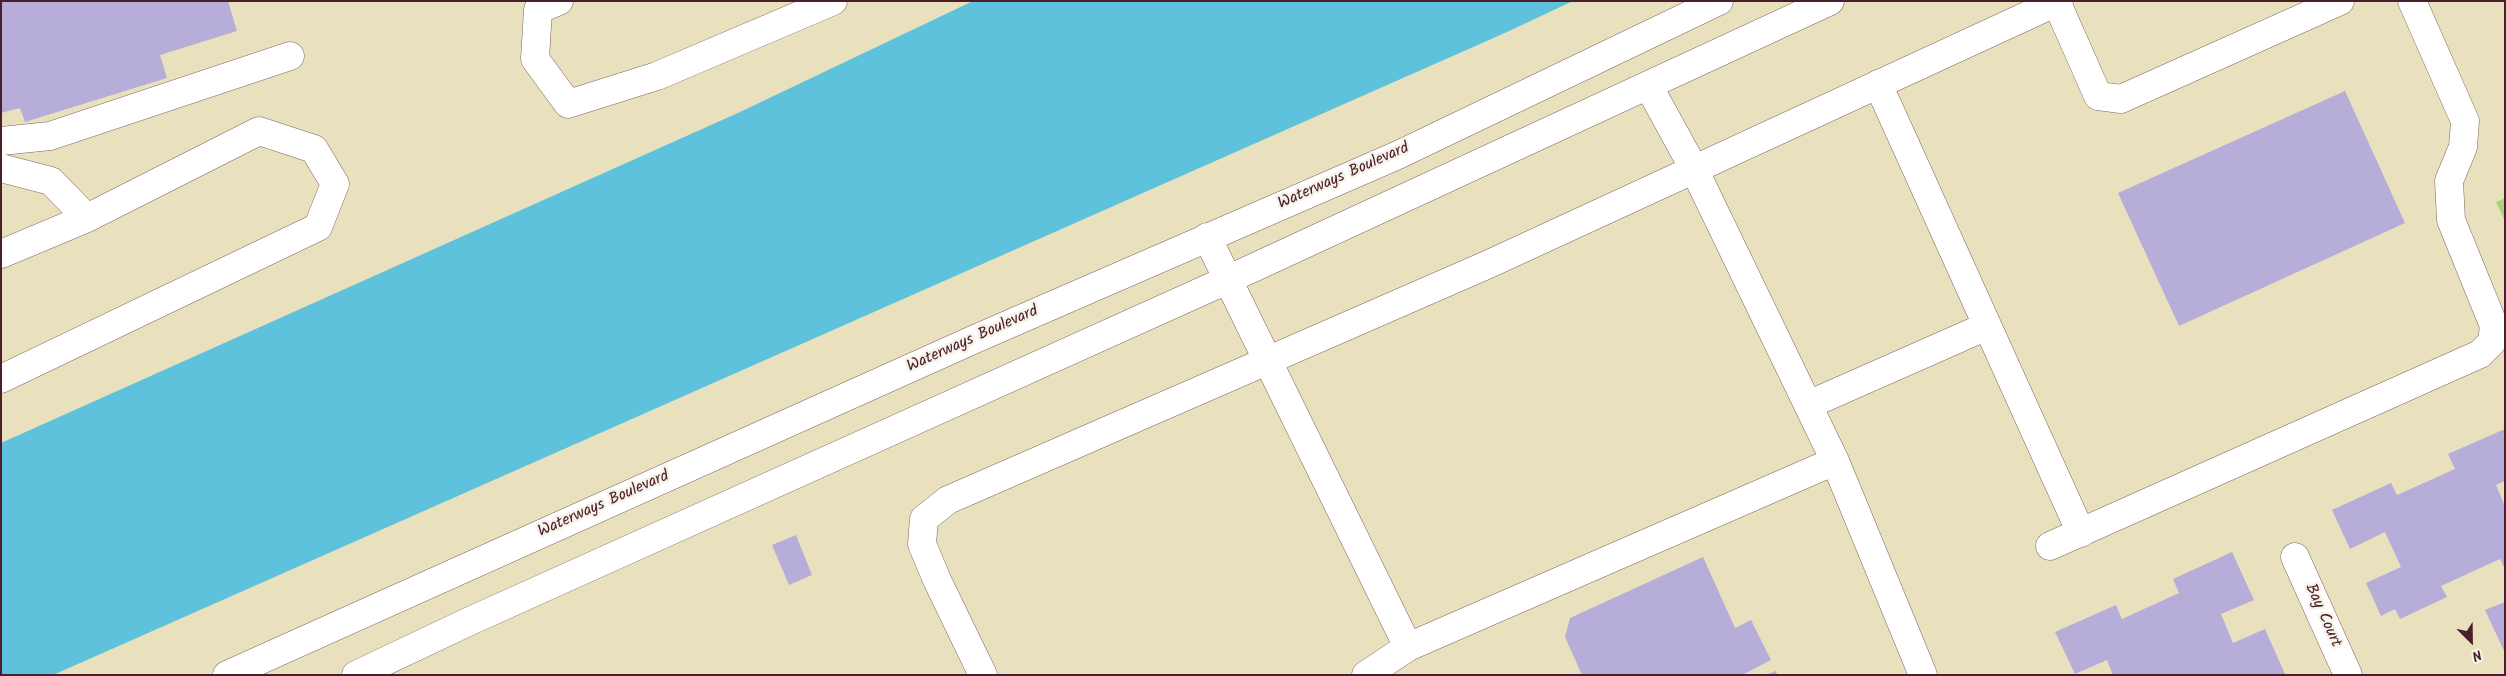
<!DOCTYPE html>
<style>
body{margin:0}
#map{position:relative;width:2506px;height:676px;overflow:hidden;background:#e9e1bd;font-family:Kalam,sans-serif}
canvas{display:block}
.frame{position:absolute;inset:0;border:2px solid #4a1f2b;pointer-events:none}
.north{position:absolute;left:2446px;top:616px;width:50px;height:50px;-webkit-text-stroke:4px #f7f3e8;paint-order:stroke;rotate:157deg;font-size:14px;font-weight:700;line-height:20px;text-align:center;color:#4a1f2b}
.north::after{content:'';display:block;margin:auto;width:18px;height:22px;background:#4a1f2b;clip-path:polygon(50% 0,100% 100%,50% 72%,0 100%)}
</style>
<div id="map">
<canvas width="2506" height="676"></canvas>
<div class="frame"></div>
<div class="north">N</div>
</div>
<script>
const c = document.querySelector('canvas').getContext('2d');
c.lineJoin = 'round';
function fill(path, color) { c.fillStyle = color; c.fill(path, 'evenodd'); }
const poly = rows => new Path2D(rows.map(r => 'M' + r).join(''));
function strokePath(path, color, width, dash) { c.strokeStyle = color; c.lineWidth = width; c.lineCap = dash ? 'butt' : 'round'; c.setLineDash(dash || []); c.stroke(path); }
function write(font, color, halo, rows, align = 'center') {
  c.font = font + ' Kalam,sans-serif'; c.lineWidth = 5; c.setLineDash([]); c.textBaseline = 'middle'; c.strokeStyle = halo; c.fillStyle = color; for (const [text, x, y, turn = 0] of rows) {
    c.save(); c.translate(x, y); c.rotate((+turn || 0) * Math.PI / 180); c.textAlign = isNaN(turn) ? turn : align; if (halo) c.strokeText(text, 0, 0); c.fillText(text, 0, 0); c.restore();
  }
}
fill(poly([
 [2505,198,2505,221,2496,202]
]), '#add37e');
fill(poly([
 [973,1,1573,1,1507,32,53,675,1,675,1,443,740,112]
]), '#5ec2dc');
fill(poly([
 [1,1,228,1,237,31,160,55,167,78,25,122,20,108,1,113],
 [2345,91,2405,223,2179,326,2118,193],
 [2505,429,2505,481,2496,485,2505,506,2505,569,2500,559,2441,586,2447,597,2400,619,2395,609,2381,616,2366,583,2401,567,2385,532,2350,549,2332,510,2391,483,2397,495,2455,469,2448,454],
 [796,535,812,575,789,585,772,545],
 [2232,552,2254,600,2221,614,2233,643,2265,629,2285,674,2113,675,2107,660,2075,674,2055,632,2116,605,2122,619,2179,593,2173,579],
 [1703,557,1735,628,1751,620,1771,660,1742,675,1582,675,1565,637,1570,618],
 [2505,602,2505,653,2485,610],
 [1776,671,1777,675,1766,675]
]), '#b6add9');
const minor = poly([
 [559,1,538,10,535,59,568,104,657,76,833,1],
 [2056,1,2098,96,2121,99,2340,1],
 [1878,84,2081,533],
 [1648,85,1694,169,1835,461,1923,675],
 [1,141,50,136,290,56],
 [1,168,51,181,87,218],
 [1207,237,1408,647],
 [1,254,87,218,259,131,314,149,335,184,318,227,1,379],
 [1808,405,1987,326],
 [2050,546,2480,354,2492,342,2494,326,2451,220,2449,181,2463,147,2465,121,2412,1],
 [2295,557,2348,675],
 [227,675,975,339,1398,155,1719,1],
 [356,675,470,621,1227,280,1830,1],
 [983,675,937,580,922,544,924,519,948,500,1489,264,2059,1],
 [1366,675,1408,647,1835,461]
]);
strokePath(minor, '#82635e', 29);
strokePath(minor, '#fff', 28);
write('16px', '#4a1f2b', '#f7f3e8', [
 ["Waterways Boulevard",1344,177,-24],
 ["Waterways Boulevard",973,340,-24],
 ["Waterways Boulevard",604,505,-24],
 ["Bay Court",2322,616,66]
]);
</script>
